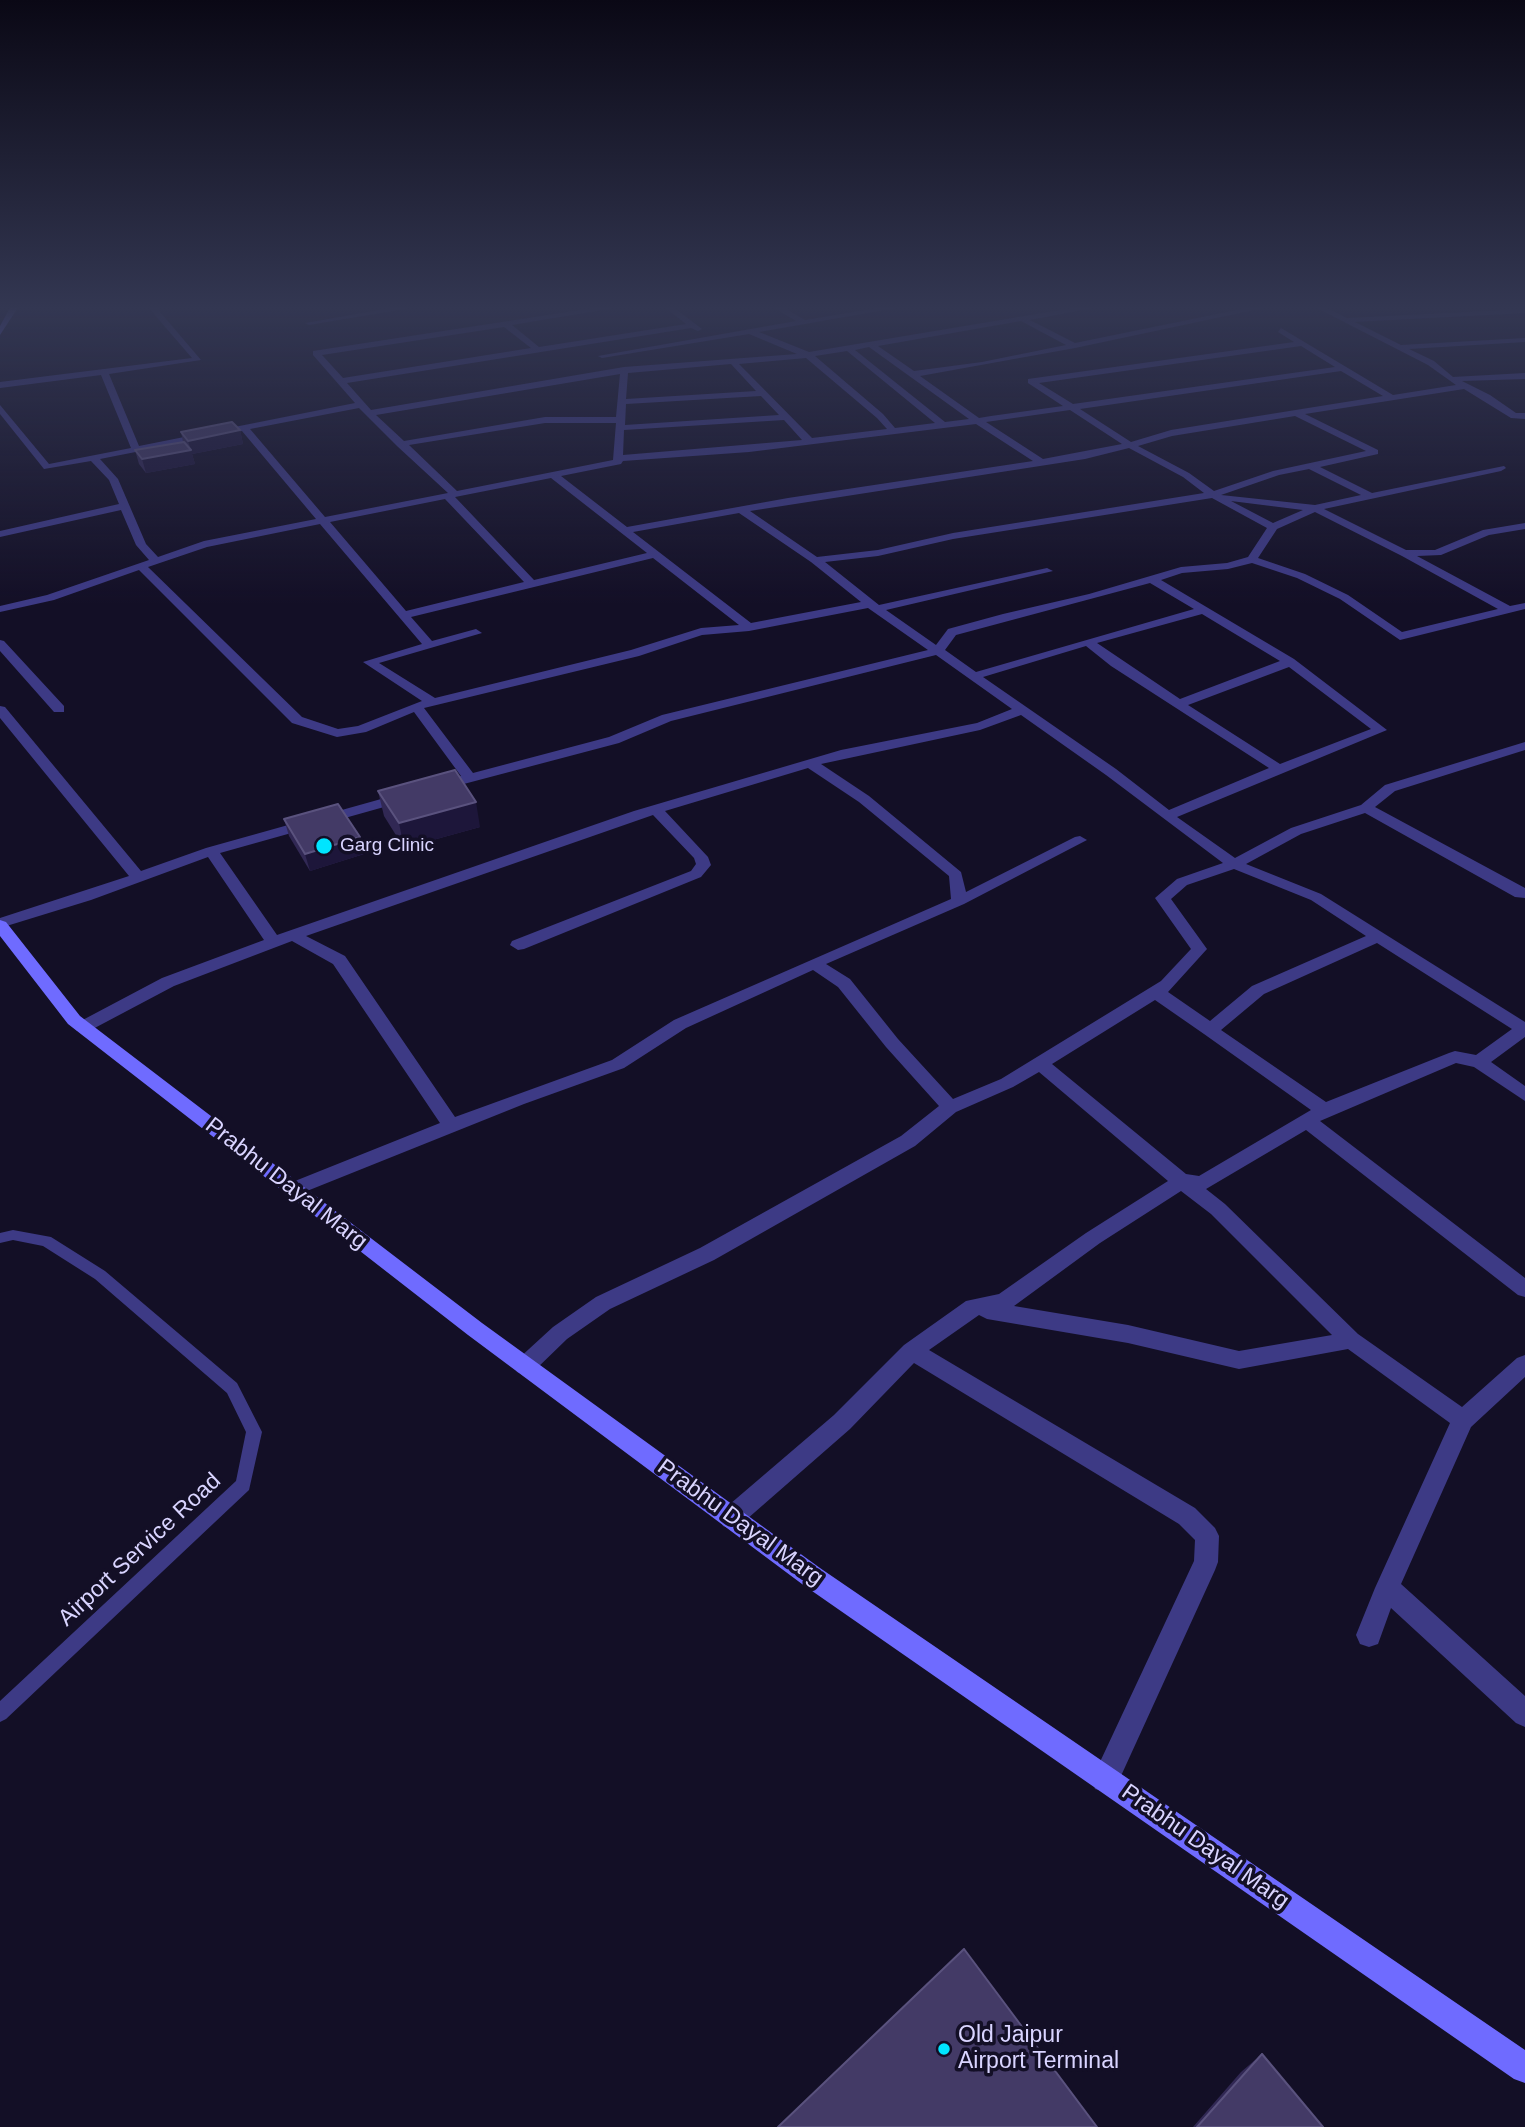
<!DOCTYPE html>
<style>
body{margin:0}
canvas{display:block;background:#130f26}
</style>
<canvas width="1525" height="2127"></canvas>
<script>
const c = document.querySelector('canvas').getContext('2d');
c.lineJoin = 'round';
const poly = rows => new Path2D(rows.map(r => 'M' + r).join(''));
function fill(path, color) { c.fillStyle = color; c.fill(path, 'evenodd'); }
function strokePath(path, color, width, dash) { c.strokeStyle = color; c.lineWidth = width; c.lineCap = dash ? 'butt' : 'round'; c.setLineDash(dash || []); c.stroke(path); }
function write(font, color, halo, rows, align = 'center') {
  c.font = font + ' Helvetica,sans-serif'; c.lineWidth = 7; c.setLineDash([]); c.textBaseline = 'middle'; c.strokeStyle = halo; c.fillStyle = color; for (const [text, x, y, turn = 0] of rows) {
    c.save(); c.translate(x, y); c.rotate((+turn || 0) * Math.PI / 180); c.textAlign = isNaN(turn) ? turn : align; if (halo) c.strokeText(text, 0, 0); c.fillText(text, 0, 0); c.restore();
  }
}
fill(poly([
 [13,1230,51,1237,105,1271,237,1383,262,1432,249,1490,6,1719,0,1722,0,1701,236,1481,246,1432,227,1393,95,1279,43,1246,13,1240,0,1243,0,1233,13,1230]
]), '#3d3a85');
fill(poly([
 [147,306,155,306,201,360,109,374,139,446,355,403,313,355,313,351,606,306,627,306,512,325,539,347,686,324,663,306,672,306,702,329,698,331,691,328,347,383,371,410,624,367,797,354,749,334,602,358,598,356,796,321,771,306,781,306,805,320,889,306,908,306,759,332,809,352,1084,306,1103,306,1030,320,1075,343,1256,306,1273,306,1075,348,920,376,979,418,991,416,1063,406,1028,383,1028,379,1294,342,1278,332,1281,328,1393,395,1456,385,1428,365,1313,306,1323,306,1347,318,1525,309,1525,313,1355,322,1401,345,1525,338,1525,342,1409,349,1434,361,1453,377,1525,373,1525,379,1462,381,1490,395,1516,413,1525,413,1525,419,1511,418,1464,389,1305,414,1378,450,1378,454,1320,467,1372,493,1504,466,1506,468,1501,471,1324,509,1406,550,1435,550,1483,530,1525,523,1525,529,1489,535,1441,555,1417,556,1510,606,1525,603,1525,609,1400,640,1340,599,1297,578,1252,563,1228,569,1182,573,1161,580,1294,659,1387,730,1177,817,1235,858,1291,828,1361,805,1385,785,1525,742,1525,750,1395,791,1375,807,1525,888,1525,898,1515,897,1365,813,1301,834,1246,864,1321,894,1525,1022,1525,1037,1491,1062,1525,1086,1525,1101,1474,1067,1456,1063,1320,1121,1525,1278,1525,1297,1518,1295,1306,1130,1206,1189,1225,1204,1358,1334,1462,1407,1517,1358,1525,1355,1525,1377,1471,1427,1401,1584,1525,1696,1525,1727,1516,1723,1391,1608,1378,1644,1369,1647,1360,1644,1356,1635,1375,1588,1450,1423,1348,1349,1239,1369,1128,1343,987,1319,979,1315,929,1350,1195,1508,1215,1528,1219,1536,1218,1562,1215,1570,1115,1789,1105,1792,1095,1789,1092,1779,1194,1561,1195,1540,1179,1524,914,1363,850,1429,739,1526,731,1529,723,1526,719,1518,723,1510,834,1415,904,1345,966,1301,999,1294,1086,1233,1168,1181,1039,1072,1013,1087,956,1112,915,1146,714,1260,610,1309,567,1339,533,1372,525,1375,517,1372,514,1366,517,1360,553,1327,596,1297,700,1248,901,1136,939,1106,886,1047,838,987,813,970,686,1028,624,1068,524,1104,292,1197,285,1195,282,1190,285,1185,440,1123,333,964,292,941,174,986,89,1031,77,1031,74,1027,77,1023,162,978,264,940,208,857,91,900,0,928,0,918,129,876,0,718,0,706,5,707,141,871,206,848,399,794,409,794,409,800,220,853,277,935,634,811,841,750,977,723,1012,709,936,655,671,721,619,743,441,790,436,789,436,783,461,776,414,712,366,732,337,737,292,723,139,570,54,600,0,612,0,606,47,595,149,560,136,545,121,510,0,537,0,531,119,504,109,480,91,461,44,469,0,414,0,405,49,464,131,448,101,375,0,388,0,382,192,358,147,306],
 [1021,321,1066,345,982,362,914,371,878,346,1021,321],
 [504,327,531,348,343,378,322,355,504,327],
 [1301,346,1335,367,1073,404,1039,383,1301,346],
 [869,347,969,419,945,422,855,350,869,347],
 [847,351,935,423,895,428,883,414,815,356,847,351],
 [806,358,877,418,887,429,812,438,739,364,806,358],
 [731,364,756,391,626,399,628,373,731,364],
 [1341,371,1383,396,1171,430,1131,442,1080,409,1341,371],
 [620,374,616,417,545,417,404,441,376,415,620,374],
 [761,396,779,415,625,425,626,404,761,396],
 [359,408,397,446,448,493,325,517,250,429,359,408],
 [1070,410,1122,444,1043,459,986,422,1070,410],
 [1295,416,1366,451,1273,471,1214,491,1189,473,1138,446,1172,436,1295,416],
 [784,420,802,440,623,455,624,430,784,420],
 [545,423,616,423,613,460,457,491,409,445,545,423],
 [976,424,1033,461,788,498,627,527,561,476,621,464,623,461,749,452,976,424],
 [242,431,316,519,204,541,158,557,146,544,118,479,100,459,242,431],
 [1129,448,1183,477,1204,493,953,533,878,550,817,557,750,511,1085,459,1129,448],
 [1309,469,1361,495,1315,505,1221,495,1279,475,1309,469],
 [551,478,647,553,534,580,455,497,551,478],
 [1212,498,1267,528,1248,557,1227,563,1181,567,1089,594,1003,614,948,629,936,645,886,610,1053,571,1047,568,879,605,825,562,878,556,953,539,1212,498],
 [445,499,524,582,406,611,330,522,445,499],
 [1231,501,1303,510,1273,523,1231,501],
 [1315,512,1402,556,1498,609,1402,632,1348,595,1305,574,1258,558,1277,529,1315,512],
 [739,513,811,562,861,602,751,623,633,532,739,513],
 [320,524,422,644,363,662,422,701,358,726,338,729,302,717,148,567,207,547,320,524],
 [653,558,739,625,701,628,631,650,435,698,379,663,482,633,476,629,432,641,411,617,653,558],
 [1150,583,1194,609,976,672,945,650,956,635,1150,583],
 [868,608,928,650,662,715,609,737,473,773,424,708,639,656,702,635,749,631,868,608],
 [1202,614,1280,661,1180,699,1097,643,1202,614],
 [1086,646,1111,666,1269,768,1169,810,1116,769,983,677,1086,646],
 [1289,667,1371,729,1280,764,1188,705,1289,667],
 [1021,715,1106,775,1223,863,1177,879,1155,898,1191,949,1161,981,1001,1079,953,1099,898,1039,850,979,826,964,964,904,1087,840,1080,836,1075,837,966,892,961,872,869,796,821,764,980,730,1021,715],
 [808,768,859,802,949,876,951,899,674,1020,612,1060,455,1117,345,956,306,936,653,815,694,858,696,864,691,871,512,941,510,945,518,950,524,949,701,877,711,865,708,857,665,811,808,768],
 [1234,869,1311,900,1366,936,1252,986,1210,1021,1168,992,1207,949,1171,899,1187,885,1234,869],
 [1377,943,1512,1029,1476,1055,1455,1051,1449,1053,1326,1102,1221,1030,1264,994,1377,943],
 [1155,1000,1204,1034,1311,1110,1199,1176,1186,1174,1052,1064,1155,1000],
 [1181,1191,1211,1214,1332,1335,1239,1351,1128,1325,1014,1306,1100,1243,1181,1191],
 [402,306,423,306,309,325,305,323,402,306],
 [0,640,4,641,64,706,64,712,54,712,0,651,0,640]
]), '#3d3a85');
fill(poly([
 [11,306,19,306,0,335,0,326,11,306],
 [0,920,6,922,80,1016,482,1323,820,1568,1525,2050,1525,2083,1514,2079,802,1584,468,1335,68,1024,0,936,0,920]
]), '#6f6bff');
fill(poly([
 [240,430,243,444,192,454,195,464,146,473,139,464,135,450,183,442,181,432],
 [378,791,480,827,404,848,384,816],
 [284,819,360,837,364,854,310,871,289,836],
 [1262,2054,1323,2127,1193,2127,1241,2072]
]), '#312854');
fill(poly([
 [240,430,243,444,192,454,195,464,146,473,142,459,191,450,188,441],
 [476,802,480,827,404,848,399,823],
 [360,837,364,854,310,871,305,854]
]), '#1d163a');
const building = poly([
 [232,422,240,430,188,441,181,432,232,422],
 [184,442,191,450,142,459,135,450,184,442],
 [455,770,476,802,399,823,378,791,455,770],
 [338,804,360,837,305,854,284,819,338,804],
 [964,1949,1097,2127,778,2127,964,1949],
 [1262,2054,1323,2127,1197,2127,1262,2054]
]);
fill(building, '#433a66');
strokePath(building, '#5a527e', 2);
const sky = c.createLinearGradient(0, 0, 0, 604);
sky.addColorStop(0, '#0a0815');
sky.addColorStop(0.51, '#333752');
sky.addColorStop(1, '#33375200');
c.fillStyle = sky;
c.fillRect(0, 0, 1525, 604);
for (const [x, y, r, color] of [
 [324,846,9,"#00e5ff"],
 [944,2049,7,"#00e5ff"]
]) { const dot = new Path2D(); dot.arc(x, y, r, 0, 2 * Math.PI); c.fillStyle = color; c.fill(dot); strokePath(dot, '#130f26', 2.5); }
write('19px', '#d9d4ff', '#130f26', [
 ["Garg Clinic",340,846]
], 'left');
write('23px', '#d9d4ff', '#130f26', [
 ["Prabhu Dayal Marg",286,1184,38],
 ["Prabhu Dayal Marg",740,1523,36],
 ["Airport Service Road",140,1550,-43],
 ["Prabhu Dayal Marg",1205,1847,35]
]);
write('23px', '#d9d4ff', '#130f26', [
 ["Old Jaipur",958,2036],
 ["Airport Terminal",958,2062]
], 'left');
</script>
